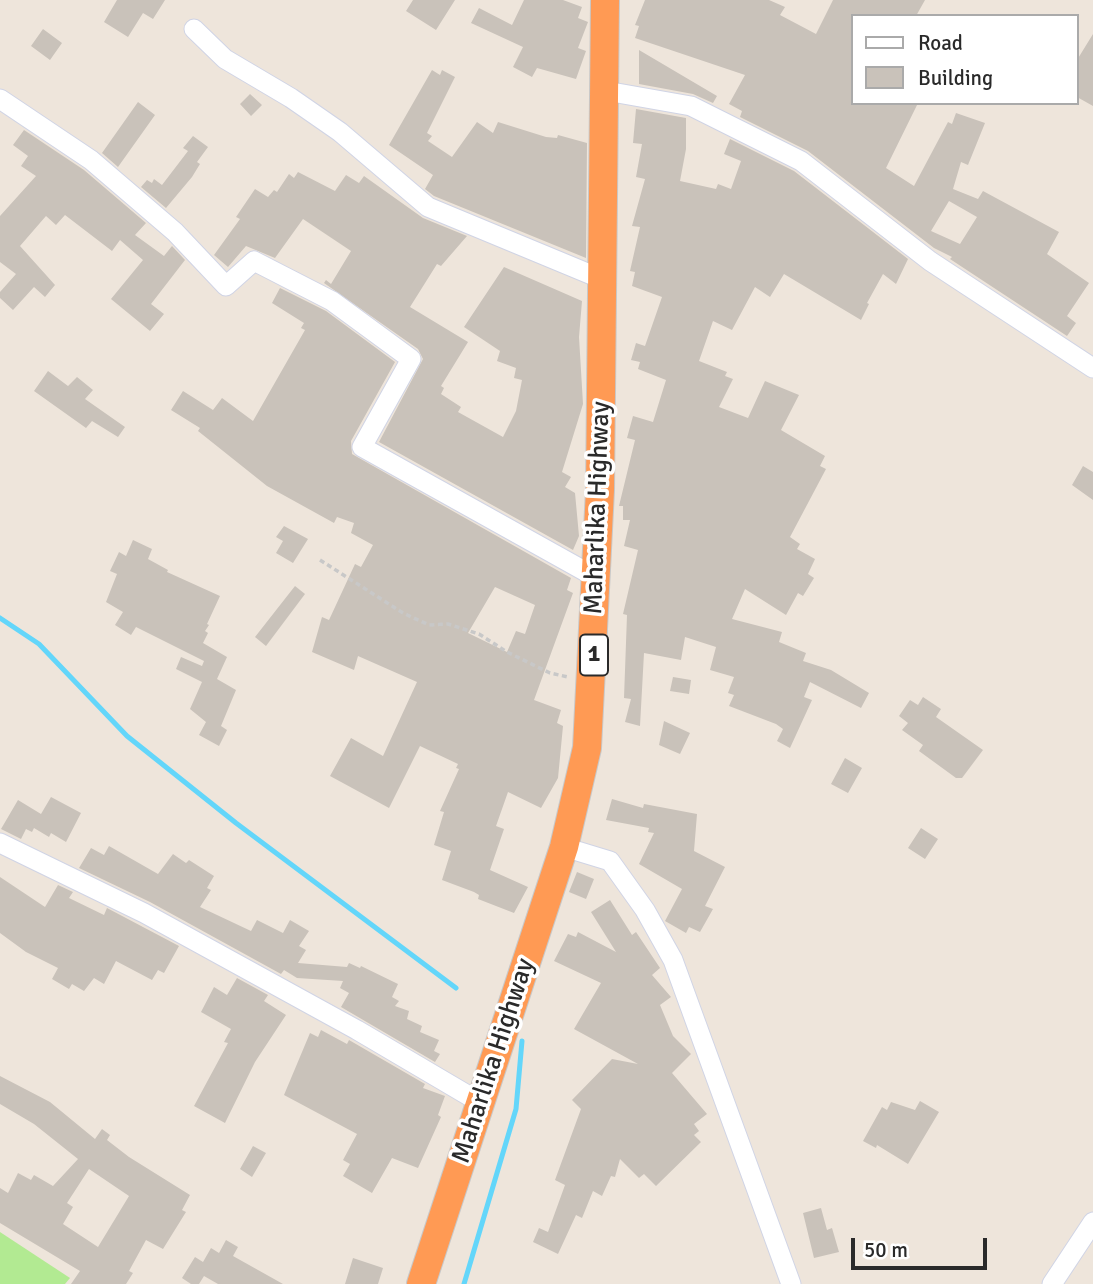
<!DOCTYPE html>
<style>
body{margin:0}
#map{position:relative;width:1093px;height:1284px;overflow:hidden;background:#eee5db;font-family:Signika,sans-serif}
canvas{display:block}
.legend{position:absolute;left:851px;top:14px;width:228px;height:91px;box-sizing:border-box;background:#fff;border:2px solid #aaa;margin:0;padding:9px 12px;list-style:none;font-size:21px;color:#2a2a2a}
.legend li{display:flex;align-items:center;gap:14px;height:35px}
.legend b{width:35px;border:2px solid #aaa}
.scale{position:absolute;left:851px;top:1238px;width:136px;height:32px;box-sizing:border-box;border:4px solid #2a2a2a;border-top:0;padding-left:9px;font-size:21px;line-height:24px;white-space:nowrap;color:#2a2a2a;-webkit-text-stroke:5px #fff;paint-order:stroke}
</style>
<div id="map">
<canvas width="1093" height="1284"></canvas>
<ul class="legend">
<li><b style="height:9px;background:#fff"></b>Road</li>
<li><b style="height:19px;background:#c9c2ba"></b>Building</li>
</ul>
<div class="scale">50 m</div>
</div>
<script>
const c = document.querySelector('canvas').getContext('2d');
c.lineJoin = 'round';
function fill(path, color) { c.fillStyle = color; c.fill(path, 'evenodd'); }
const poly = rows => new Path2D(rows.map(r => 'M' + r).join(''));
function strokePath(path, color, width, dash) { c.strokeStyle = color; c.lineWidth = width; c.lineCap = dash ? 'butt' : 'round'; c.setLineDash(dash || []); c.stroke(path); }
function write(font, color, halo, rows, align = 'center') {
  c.font = font + ' Signika,sans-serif'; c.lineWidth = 7; c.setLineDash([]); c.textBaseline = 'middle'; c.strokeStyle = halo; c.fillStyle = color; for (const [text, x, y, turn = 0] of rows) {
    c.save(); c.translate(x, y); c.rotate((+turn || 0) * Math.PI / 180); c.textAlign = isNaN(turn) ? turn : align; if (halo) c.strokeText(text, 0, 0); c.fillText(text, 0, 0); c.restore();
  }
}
fill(poly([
 [0,1232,70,1278,65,1284,0,1284]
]), '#b2ea92');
strokePath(poly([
 [0,618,39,644,127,736,236,823,456,988],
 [464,1284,516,1109,522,1041]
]), '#63d6fa', 5);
fill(poly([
 [117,0,165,0,153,19,143,13,128,37,104,22],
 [413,0,455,0,436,30,406,11],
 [524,0,563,0,582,7,578,18,588,22,578,48,586,51,576,79,537,68,532,77,513,67,523,47,471,23,479,8,512,25],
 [645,0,769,0,785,7,780,15,816,34,833,0,925,0,916,16,853,16,853,103,918,103,886,168,914,186,948,122,952,124,956,113,985,123,968,165,961,162,953,189,978,199,983,191,1059,232,1047,254,1089,283,1067,316,1076,323,1067,336,950,259,952,257,934,248,808,151,740,117,742,111,729,104,745,75,635,38,639,26,635,25],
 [949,201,977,217,960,244,931,231],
 [43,29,62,43,50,60,31,46],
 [1093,34,1093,106,1077,97,1077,60],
 [639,50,717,96,713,103,693,94,639,84],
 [432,70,440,75,442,70,455,77,427,133,432,136,428,141,452,157,477,122,493,133,498,122,546,137,557,138,558,135,587,143,586,258,434,196,425,189,433,175,389,145],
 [250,94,262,105,251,116,240,104],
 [138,102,155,115,118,167,102,153],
 [636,109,686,118,686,149,680,181,716,189,718,184,731,189,741,161,724,154,730,139,794,171,908,259,896,284,883,274,867,303,869,304,861,320,784,274,770,297,755,287,732,330,713,321,699,361,727,372,725,376,733,379,719,407,748,418,765,381,799,395,781,430,825,456,820,466,826,469,790,537,800,544,797,549,815,559,808,574,814,578,803,596,798,593,786,615,745,589,732,619,782,632,779,642,806,653,803,661,831,670,869,693,861,708,810,682,804,697,812,700,790,748,777,741,783,729,776,724,729,706,734,695,728,693,734,677,710,670,716,647,685,637,681,660,644,653,640,726,625,722,631,699,624,698,627,615,623,614,638,550,624,546,630,520,623,520,623,506,619,506,635,440,627,438,633,416,653,422,666,380,638,369,640,362,631,360,636,343,645,346,662,297,632,286,635,272,630,271,640,227,632,226,645,179,636,177,642,144,633,143],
 [24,130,84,170,146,223,135,235,164,256,172,246,185,260,151,304,164,314,150,331,111,299,143,260,120,240,112,251,65,215,56,225,46,216,20,246,55,285,45,297,34,287,13,310,0,298,0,292,16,274,0,262,0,216,36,176,21,166,28,156,13,145],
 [193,136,208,147,197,162,200,164,192,177,166,208,141,187,147,180,152,183,154,179,162,185,188,151,183,148],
 [298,172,335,191,346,175,359,183,364,176,423,218,467,236,441,266,437,264,410,307,468,342,441,386,444,388,441,394,461,407,458,412,503,437,516,411,522,380,514,378,516,368,497,361,500,351,464,327,504,267,582,301,579,337,583,404,562,472,571,477,565,487,575,493,579,536,573,550,379,442,423,359,418,349,324,283,326,280,331,284,351,251,303,219,275,258,246,246,228,267,214,255,240,219,236,217,255,189,268,197,274,190,277,192,289,174,294,178],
 [280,288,326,311,395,362,351,441,352,454,571,578,567,590,573,593,534,700,561,710,557,723,563,726,558,778,541,808,508,792,496,826,504,829,490,870,528,887,514,913,478,899,479,895,474,892,442,880,451,851,434,845,444,812,440,811,459,769,456,768,458,764,420,746,389,808,330,776,351,738,383,756,417,682,358,656,354,670,312,652,322,617,329,620,355,564,361,567,373,545,351,533,354,523,337,517,334,523,267,486,198,431,200,428,171,410,183,391,213,410,222,398,253,421,305,330,301,328,304,323,272,303],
 [495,587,535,605,525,634,516,631,507,652,468,633],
 [48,371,68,386,77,377,93,390,85,399,125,427,118,437,92,421,86,428,34,391],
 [1083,466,1093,472,1093,500,1072,485],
 [284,526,308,539,293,563,276,553,283,541,276,537],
 [133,540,152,549,148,559,168,570,167,572,220,596,207,624,209,625,205,631,208,633,203,643,227,657,217,679,236,690,221,726,227,730,219,746,199,735,206,722,190,709,202,682,176,669,181,657,202,666,204,661,136,627,131,635,115,625,123,612,106,602,117,574,110,571,119,552,126,556],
 [295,586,305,594,266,646,255,637],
 [673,677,691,680,689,694,670,691],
 [923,697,941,709,936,717,983,750,962,778,956,778,919,751,923,745,902,730,908,723,899,716,910,700,918,705],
 [664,721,690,733,680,754,659,745],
 [845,758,862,768,848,793,831,784],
 [51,797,81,813,66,842,51,833,49,837,34,828,32,832,26,829,21,839,1,829,18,800,41,814],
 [612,799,643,808,644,804,697,814,694,851,725,867,705,906,713,909,700,932,689,927,686,933,665,921,682,889,639,864,654,833,648,832,649,828,606,820],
 [921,828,938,839,925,859,908,848],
 [109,846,158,874,173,854,186,863,189,860,214,876,207,888,211,890,200,907,251,931,257,920,283,933,290,920,309,931,299,946,306,950,298,963,347,967,349,963,360,968,361,966,398,984,392,997,399,1001,395,1006,409,1011,407,1019,422,1026,420,1032,439,1040,434,1051,440,1054,435,1062,341,1007,349,993,340,988,343,981,297,978,284,970,281,974,150,902,79,868,91,848,104,855],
 [577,872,594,879,586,899,569,892],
 [0,877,45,907,58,885,73,892,69,898,104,915,107,908,179,946,164,973,158,970,152,980,116,961,104,984,94,978,84,991,72,984,69,989,52,979,58,968,26,952,0,933],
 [610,900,632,935,636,932,660,968,652,975,671,997,660,1005,673,1036,691,1054,672,1073,707,1114,694,1124,699,1131,694,1135,701,1142,656,1186,644,1174,639,1178,620,1159,615,1177,611,1176,602,1196,593,1191,582,1218,576,1215,558,1254,533,1242,539,1228,548,1232,565,1185,555,1180,581,1109,572,1100,612,1059,638,1064,574,1029,601,983,554,961,568,934,576,937,578,932,616,952,591,912],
 [237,978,268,995,264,1001,286,1015,255,1062,225,1123,194,1106,228,1043,224,1042,231,1029,201,1012,214,987,227,995],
 [321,1030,347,1044,349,1040,425,1084,423,1088,445,1096,438,1115,441,1117,418,1168,392,1158,372,1193,343,1176,350,1164,343,1160,357,1134,284,1095,310,1033,318,1037],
 [0,1076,50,1102,95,1139,102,1129,110,1135,107,1140,129,1157,190,1195,182,1210,186,1212,163,1249,146,1240,129,1271,133,1273,126,1284,71,1284,80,1271,0,1223,0,1188,8,1193,18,1173,31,1180,34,1175,53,1186,78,1159,34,1124,0,1104],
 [89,1169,129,1196,98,1247,63,1224,73,1207,67,1203],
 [920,1101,939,1112,908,1164,877,1145,876,1148,863,1141,882,1107,887,1110,891,1102,915,1110],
 [253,1146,266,1153,252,1177,240,1169],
 [821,1208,827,1230,832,1228,839,1252,814,1258,803,1213],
 [226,1240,238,1247,233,1256,283,1284,218,1284,204,1276,199,1284,191,1284,182,1278,195,1257,203,1262,211,1248,219,1253],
 [353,1258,383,1268,378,1284,345,1284]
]), '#c9c2ba');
const minor = poly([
 [194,29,225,59,291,98,340,132,428,207,604,280],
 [606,91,691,106,801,161,930,261,1093,368],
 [0,99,91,160,175,232,226,286,254,261,332,301,411,359,362,447,597,578],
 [0,843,144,913,357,1030,481,1103],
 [564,847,610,861,645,910,673,960,791,1284],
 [1052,1284,1093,1222]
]);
const highway = poly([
 [421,1284,564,847,587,748,600,490,605,0]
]);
strokePath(minor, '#d0d4e5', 21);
strokePath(highway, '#c8c8c8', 30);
strokePath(poly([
 [320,560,403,613,429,625,448,624,479,634,507,652,550,673,568,677]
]), '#c8c8c8', 3.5, [5, 3.5]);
strokePath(minor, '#fff', 19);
strokePath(highway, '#ff9a54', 28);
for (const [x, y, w] of [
 [594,655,28]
]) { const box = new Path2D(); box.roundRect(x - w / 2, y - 20.5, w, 41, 5); c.fillStyle = '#fff'; c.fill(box); strokePath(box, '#2a2a2a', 2); }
write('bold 24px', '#2a2a2a', null, [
 ["1",594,655]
]);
write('26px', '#2a2a2a', '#fff', [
 ["Maharlika Highway",598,508,-88],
 ["Maharlika Highway",494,1061,-72]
]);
</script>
